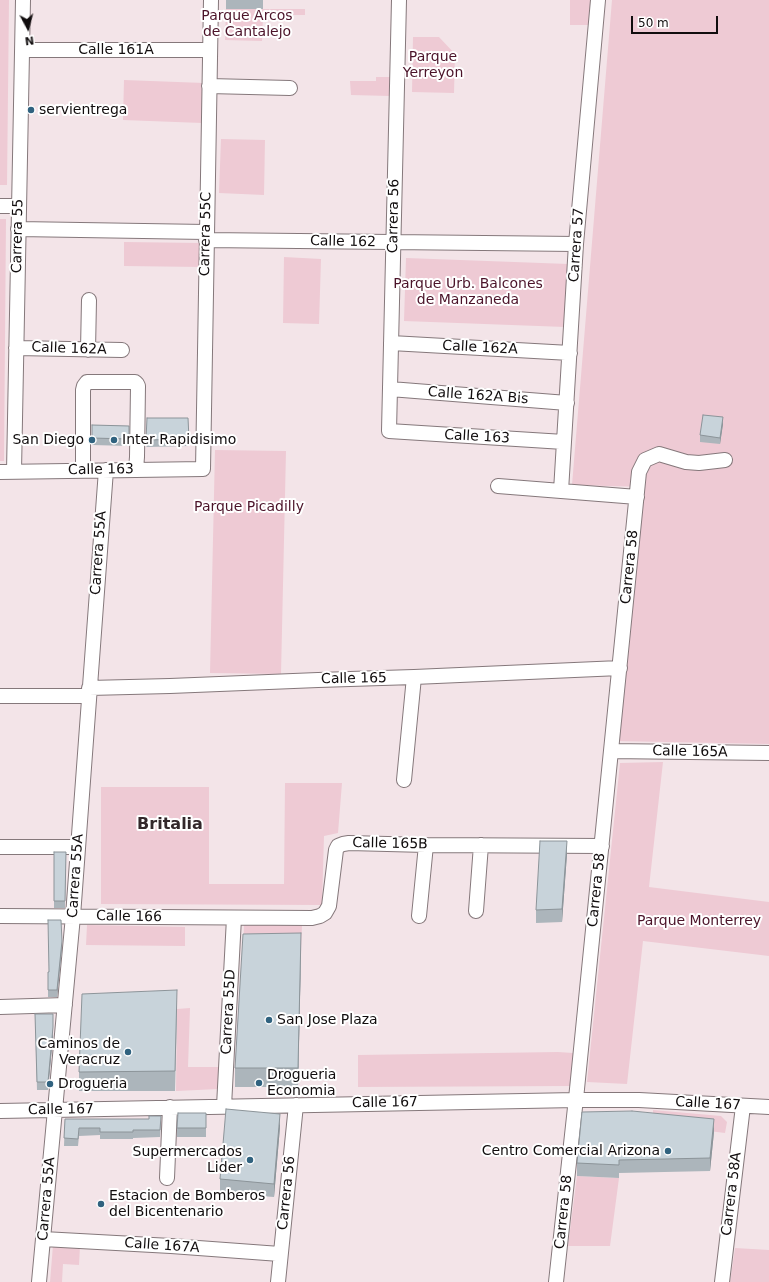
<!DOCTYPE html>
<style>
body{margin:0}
#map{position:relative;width:769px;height:1282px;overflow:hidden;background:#f3e4e8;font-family:"DejaVu Sans",sans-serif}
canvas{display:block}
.north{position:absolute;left:8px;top:8px;width:40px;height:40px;-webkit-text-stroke:3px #fff;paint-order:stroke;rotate:173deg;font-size:11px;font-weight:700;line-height:16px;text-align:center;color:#110d0e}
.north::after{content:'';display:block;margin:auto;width:14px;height:18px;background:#110d0e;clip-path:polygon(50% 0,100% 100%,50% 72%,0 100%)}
.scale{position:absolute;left:631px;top:16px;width:87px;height:18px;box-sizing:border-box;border:2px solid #110d0e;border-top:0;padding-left:5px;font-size:12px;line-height:14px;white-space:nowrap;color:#110d0e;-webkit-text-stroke:3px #fff;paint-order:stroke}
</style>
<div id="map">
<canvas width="769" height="1282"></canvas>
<div class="north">N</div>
<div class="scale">50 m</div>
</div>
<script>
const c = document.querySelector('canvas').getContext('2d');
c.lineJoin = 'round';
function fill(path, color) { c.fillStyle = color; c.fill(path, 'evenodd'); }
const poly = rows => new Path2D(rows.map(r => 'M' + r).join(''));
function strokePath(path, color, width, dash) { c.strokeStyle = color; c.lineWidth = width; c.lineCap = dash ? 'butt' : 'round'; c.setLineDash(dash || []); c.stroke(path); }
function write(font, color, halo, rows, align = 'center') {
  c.font = font + ' "DejaVu Sans",sans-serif'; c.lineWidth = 4; c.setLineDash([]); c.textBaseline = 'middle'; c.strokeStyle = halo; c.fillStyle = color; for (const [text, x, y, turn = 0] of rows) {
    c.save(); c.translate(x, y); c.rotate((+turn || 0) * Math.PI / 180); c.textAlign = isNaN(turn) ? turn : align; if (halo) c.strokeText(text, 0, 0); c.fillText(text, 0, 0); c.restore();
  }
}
fill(poly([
 [0,0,9,0,7,185,0,185],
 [570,0,591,0,589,25,570,25],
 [612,0,769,0,769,744,615,741,645,487,572,485],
 [226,9,305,9,305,15,263,15,262,41,225,40],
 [413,37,439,37,455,54,454,93,412,92],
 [376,77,390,77,390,96,351,95,350,81,376,81],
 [124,80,204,83,202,123,123,120],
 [221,139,265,140,264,195,219,193],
 [0,219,6,219,4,461,0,461],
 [124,242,202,243,201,267,124,266],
 [284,257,321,259,319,324,283,323],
 [406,258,568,264,565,327,404,321],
 [215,450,286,451,281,674,210,673],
 [663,762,649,887,769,902,769,956,643,941,627,1084,587,1082,620,763],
 [285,783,342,783,338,833,324,836,322,905,101,904,101,787,209,787,209,884,284,884],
 [244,924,302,925,301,952,243,952],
 [87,925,185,927,185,946,86,945],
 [190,1008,188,1067,220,1067,219,1089,176,1091,177,1009],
 [558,1052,573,1053,571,1086,358,1087,358,1055],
 [653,1110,721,1116,727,1122,725,1133,653,1124],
 [577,1176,619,1178,610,1246,568,1246],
 [53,1245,80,1246,79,1265,63,1264,62,1282,50,1282],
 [735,1248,769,1250,769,1282,730,1282]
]), '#eecad4');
const minor = poly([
 [399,0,389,431,564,442],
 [22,50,210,50],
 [209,86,290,88],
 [0,206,19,206],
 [18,229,206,232],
 [206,240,576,244],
 [391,343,570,353],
 [16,348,122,350],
 [88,350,89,300],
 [390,389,567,403],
 [83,470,83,390,84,386,87,382,135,382,137,384,138,386,137,457,136,469],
 [14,471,23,0],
 [0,472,203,469,211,0],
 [498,486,637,497],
 [561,491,576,244,598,0],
 [89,688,170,686,318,680,414,677,620,668],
 [0,696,88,696],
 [611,751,769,753],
 [404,780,414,677],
 [0,847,78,847],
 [476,911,481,845],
 [0,916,312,918,320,916,325,913,329,906,336,850,338,846,343,844,349,843,426,845,602,846],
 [419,916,426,845],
 [0,1007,65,1005],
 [224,1106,234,918],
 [0,1111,576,1100,639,1100,769,1107],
 [167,1178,170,1107],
 [43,1239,171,1246,280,1254],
 [39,1282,73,916,106,470],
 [278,1282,296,1105],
 [556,1282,577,1089,639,472,645,460,659,454,686,462,699,463,725,460],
 [722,1282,743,1106]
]);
strokePath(minor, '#85787b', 16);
strokePath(minor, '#fff', 14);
fill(poly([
 [226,0,263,0,263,9,226,9],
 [188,418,189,446,147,447,146,446,146,439],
 [723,424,720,444,700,442,700,435],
 [92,425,129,426,129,446,92,445],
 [54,852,66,852,65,908,54,908],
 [567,854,562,922,536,923,536,910],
 [62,948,57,997,48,997,48,972,49,972],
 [301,952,298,1087,235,1087,235,1068],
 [177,1009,175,1091,79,1091,79,1072],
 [35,1014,53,1036,48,1090,37,1090],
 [206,1113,206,1137,177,1137,177,1128],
 [65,1119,161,1123,160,1137,133,1138,133,1139,100,1139,100,1135,79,1136,78,1146,64,1146],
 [280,1127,274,1197,220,1193,220,1179],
 [714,1132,710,1171,619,1173,619,1178,577,1176,577,1163]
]), '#acb5bb');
fill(poly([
 [723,417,723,424,720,444,720,438],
 [567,841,567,854,562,922,562,909],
 [301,933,301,952,298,1087,298,1068],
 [62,941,62,948,57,997,57,990],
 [53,1027,53,1036,48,1090,48,1082],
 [280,1114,280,1127,274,1197,274,1184],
 [714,1119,714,1132,710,1171,710,1158]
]), '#8c9499');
const building = poly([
 [703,415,723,417,720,438,700,435,703,415],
 [147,418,188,418,189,439,147,440,146,439,147,418],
 [92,425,129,426,129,439,92,438,92,425],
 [540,841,567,841,562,909,536,910,540,841],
 [54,852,66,852,65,901,54,901,54,852],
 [48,920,61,920,62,941,57,990,48,990,48,972,49,972,48,920],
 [301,933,298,1068,235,1068,243,934,301,933],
 [177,990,175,1071,79,1072,82,994,177,990],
 [35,1014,53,1014,53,1027,48,1082,37,1082,35,1014],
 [226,1109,280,1114,274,1184,220,1179,226,1109],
 [632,1111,714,1119,710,1158,619,1160,619,1165,577,1163,582,1112,632,1111],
 [178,1113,206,1113,206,1128,177,1128,178,1113],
 [149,1116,161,1116,160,1130,133,1130,133,1132,100,1132,100,1128,79,1128,78,1139,64,1138,65,1119,149,1119,149,1116]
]);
fill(building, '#c8d3da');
strokePath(building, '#8c9499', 1);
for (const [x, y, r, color] of [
 [31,110,4,"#30627f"],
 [92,440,4,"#30627f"],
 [114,440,4,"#30627f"],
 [269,1020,4,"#30627f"],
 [128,1052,4,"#30627f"],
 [259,1083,4,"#30627f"],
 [50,1084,4,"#30627f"],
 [668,1151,4,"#30627f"],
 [250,1160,4,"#30627f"],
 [101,1204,4,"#30627f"]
]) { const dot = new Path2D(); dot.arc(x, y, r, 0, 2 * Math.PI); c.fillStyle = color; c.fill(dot); strokePath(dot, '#fff', 1.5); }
write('14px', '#4b1329', '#fff', [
 ["Parque Arcos",247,16],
 ["de Cantalejo",247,32],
 ["Parque",433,57],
 ["Yerreyon",433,73],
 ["Parque Urb. Balcones",468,284],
 ["de Manzaneda",468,300],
 ["Parque Picadilly",249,507],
 ["Parque Monterrey",699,921]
]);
write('14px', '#110d0e', '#fff', [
 ["Calle 161A",116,50],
 ["Carrera 56",394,216,-89],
 ["Carrera 55C",206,234,-89],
 ["Carrera 55",18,236,-89],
 ["Calle 162",343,242,1],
 ["Carrera 57",577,245,-86],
 ["Calle 162A",480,348,3],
 ["Calle 162A",69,349,2],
 ["Calle 162A Bis",478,396,4],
 ["Calle 163",477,437,3],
 ["Calle 163",101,470,-1],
 ["Carrera 55A",99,553,-86],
 ["Carrera 58",630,567,-84],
 ["Calle 165",354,679,-1],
 ["Calle 165A",690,752,1],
 ["Calle 165B",390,844,1],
 ["Carrera 55A",76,876,-86],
 ["Carrera 58",597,890,-84],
 ["Calle 166",129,917,1],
 ["Carrera 55D",229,1012,-87],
 ["Calle 167",385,1103,-1],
 ["Calle 167",708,1104,3],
 ["Calle 167",61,1110,-1],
 ["Carrera 56",287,1193,-84],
 ["Carrera 58A",732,1194,-83],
 ["Carrera 55A",47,1199,-85],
 ["Carrera 58",564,1212,-84],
 ["Calle 167A",162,1246,4]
]);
write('14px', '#110d0e', '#fff', [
 ["servientrega",39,110],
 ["San Diego",84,440,"right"],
 ["Inter Rapidisimo",122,440],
 ["San Jose Plaza",277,1020],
 ["Caminos de",120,1044,"right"],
 ["Veracruz",120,1060,"right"],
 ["Drogueria",267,1075],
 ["Economia",267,1091],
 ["Drogueria",58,1084],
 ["Centro Comercial Arizona",660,1151,"right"],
 ["Supermercados",242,1152,"right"],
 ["Lider",242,1168,"right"],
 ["Estacion de Bomberos",109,1196],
 ["del Bicentenario",109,1212]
], 'left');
write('bold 16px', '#33282b', '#fff', [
 ["Britalia",170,825]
]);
</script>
